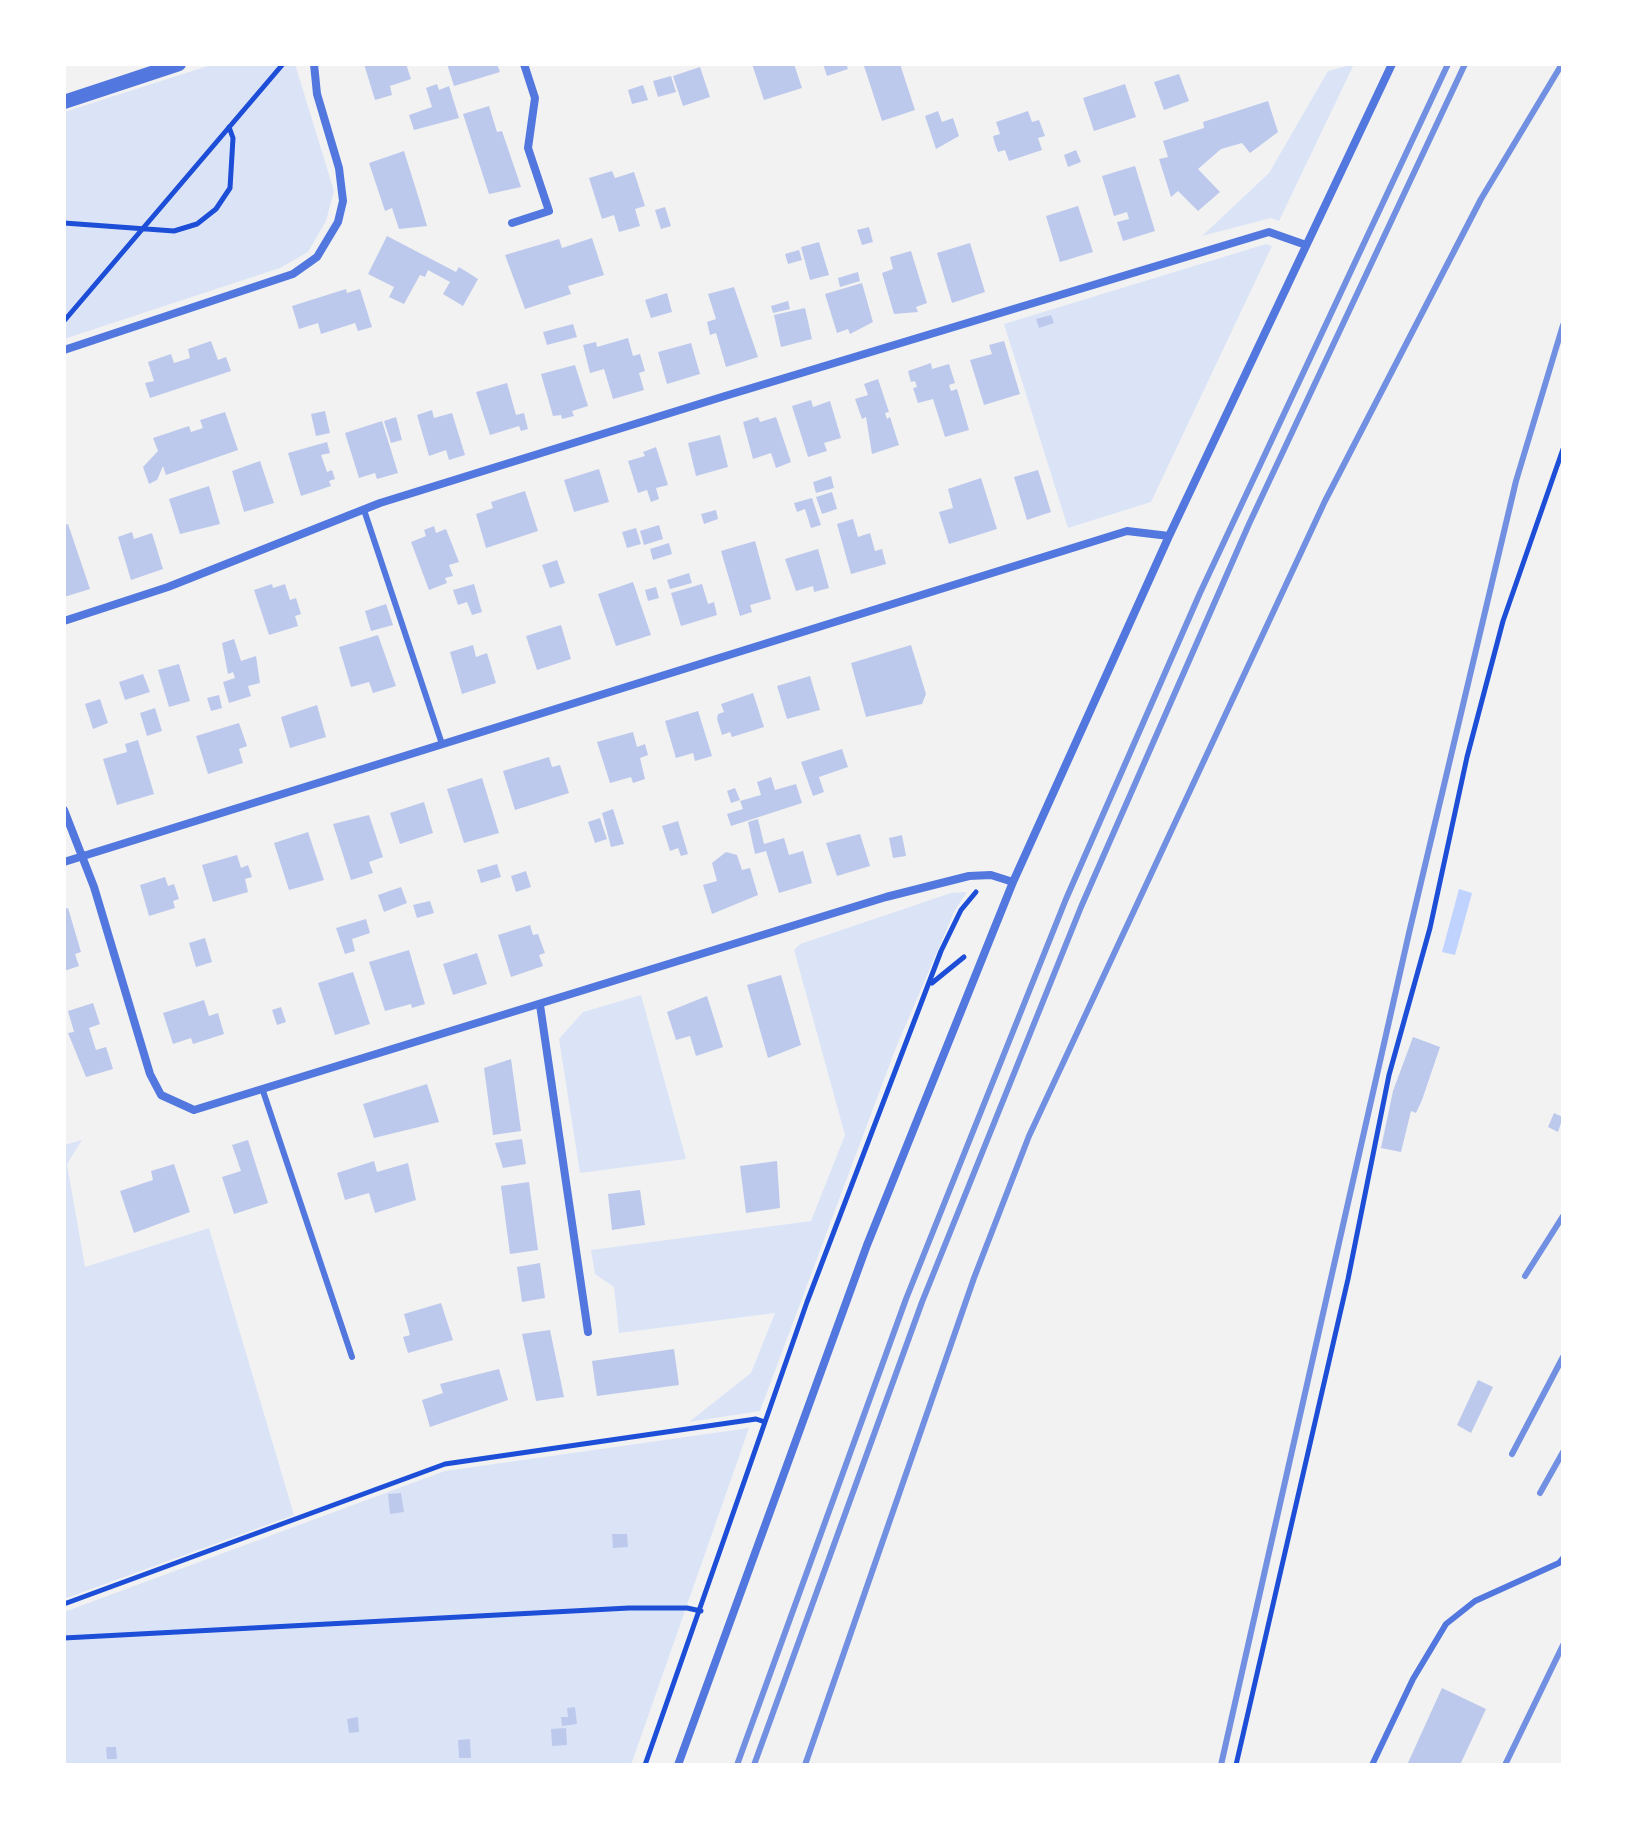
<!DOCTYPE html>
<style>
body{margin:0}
#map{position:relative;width:1627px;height:1829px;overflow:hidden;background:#f2f2f2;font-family:Montserrat,sans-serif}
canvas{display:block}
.frame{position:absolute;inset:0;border:66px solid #fff;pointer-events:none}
</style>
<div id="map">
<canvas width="1627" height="1829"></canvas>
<div class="frame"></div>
</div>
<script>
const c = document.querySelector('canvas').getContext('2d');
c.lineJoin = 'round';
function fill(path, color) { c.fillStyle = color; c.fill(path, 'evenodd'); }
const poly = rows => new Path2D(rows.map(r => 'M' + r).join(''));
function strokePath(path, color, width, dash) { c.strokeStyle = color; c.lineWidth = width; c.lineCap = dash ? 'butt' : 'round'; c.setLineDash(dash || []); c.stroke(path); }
fill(poly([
 [214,64,295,64,334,191,326,221,308,252,280,268,64,339,64,112],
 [1354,64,1279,221,1271,218,1202,236,1269,173,1328,71],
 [1266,244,1272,246,1151,502,1068,528,1004,324],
 [967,892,955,910,895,1050,760,1411,689,1422,751,1373,775,1313,619,1333,614,1287,595,1274,591,1250,811,1221,845,1135,794,950,800,944,951,893],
 [641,995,686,1159,580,1173,559,1039,583,1012],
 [82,1140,67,1164,85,1267,209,1228,294,1515,64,1599,64,1145],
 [749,1428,631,1765,64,1765,64,1612,445,1471]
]), '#dbe4f7');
fill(poly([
 [1459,889,1472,893,1455,955,1442,952]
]), '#bfd3fe');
fill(poly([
 [364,64,406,64,411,79,390,86,392,95,375,100],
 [447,64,497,64,500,72,454,86],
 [752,64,794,64,802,88,764,100],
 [823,64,846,64,848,69,827,76],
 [870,64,900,64,915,110,882,121,864,66],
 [700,67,710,97,683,106,673,76],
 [1179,74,1189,101,1164,110,1154,82],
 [671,76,676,92,658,97,653,81],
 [437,84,439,90,449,86,459,118,414,130,409,115,432,107,426,88],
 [1125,84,1136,117,1094,131,1083,98],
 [643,85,648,100,632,104,628,90],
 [1268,101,1278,132,1250,153,1242,143,1221,149,1198,169,1220,192,1198,211,1178,191,1171,197,1159,159,1168,157,1163,141,1204,128,1203,122],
 [489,106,497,132,502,131,521,187,489,194,463,114],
 [938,111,942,122,953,118,959,136,936,149,925,116],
 [1028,111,1032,122,1039,120,1045,136,1038,138,1042,150,1009,161,1005,150,998,152,995,144,993,136,1000,134,996,122],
 [1076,150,1081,162,1068,167,1064,155],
 [404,151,419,199,427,226,399,229,392,208,385,211,369,163],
 [1135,166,1155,231,1123,241,1117,222,1129,219,1127,212,1114,216,1102,176],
 [612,171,615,178,634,172,645,206,635,209,640,226,619,232,614,215,602,219,589,178],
 [1078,206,1093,252,1060,262,1046,216],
 [665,207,671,226,661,229,655,210],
 [869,227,873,242,862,245,857,230],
 [387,236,456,272,459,267,478,279,463,306,443,294,450,282,428,270,425,277,420,275,404,304,389,297,394,287,368,274],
 [592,238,604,275,568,286,571,294,525,309,505,255,559,239,562,248],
 [819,242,829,275,810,280,801,247],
 [970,243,985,292,952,303,937,253],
 [799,250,802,260,788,264,785,254],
 [911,251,927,303,916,307,918,312,894,314,882,273,893,269,890,257],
 [858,272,860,281,840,287,838,278],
 [862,283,873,322,850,334,848,329,837,333,825,294],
 [734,287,758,357,726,367,716,333,710,335,707,322,716,319,708,294],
 [346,289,347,293,360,289,372,327,358,331,355,323,321,334,318,323,299,329,292,306],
 [667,293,672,312,651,318,645,300],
 [788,301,790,309,773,313,771,306],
 [805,308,812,339,781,347,774,315],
 [1051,315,1054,323,1039,328,1036,319],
 [573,324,577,337,547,345,543,332],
 [628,338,633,356,640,354,645,371,639,373,644,390,613,399,604,369,590,373,583,345,596,342,597,347],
 [211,341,218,360,226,357,231,371,150,398,145,383,154,381,148,362,171,354,174,363,190,358,188,349],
 [1004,341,1020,394,984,405,970,360,992,354,989,345],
 [691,343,700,374,667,384,658,352],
 [931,363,932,369,949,364,955,383,949,385,951,391,957,389,969,430,945,437,933,399,918,403,913,388,917,387,915,381,911,382,908,371],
 [575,365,588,406,572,411,574,416,562,419,561,415,553,416,541,374],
 [878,379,889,412,885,413,887,419,890,417,899,445,872,454,866,417,862,419,855,399,868,395,864,384],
 [507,383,516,415,524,413,528,429,521,431,519,426,490,435,476,392],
 [811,400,813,407,830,401,841,438,824,443,827,451,808,457,792,406],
 [432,410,434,418,452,413,465,455,449,460,446,450,429,456,417,415],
 [325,411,330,433,316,436,311,414],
 [225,412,238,450,166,475,163,466,157,480,149,484,143,467,158,451,153,438,189,426,191,432,203,428,200,420],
 [396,417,402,440,391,443,384,421],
 [758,417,760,422,776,417,791,462,776,468,771,453,753,459,743,422],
 [382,421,398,473,377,479,375,473,359,478,345,433],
 [720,435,728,467,696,476,688,443],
 [327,442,330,453,321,455,327,472,332,470,335,479,329,481,331,486,301,496,288,453],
 [656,447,668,485,656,488,659,499,651,502,647,490,638,493,628,461,645,456,643,452],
 [260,461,274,503,244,512,232,471],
 [599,469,609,502,574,512,564,480],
 [1038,470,1051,512,1027,520,1014,477],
 [831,476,834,488,816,493,813,482],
 [981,478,997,529,949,544,939,512,953,508,948,489],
 [209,486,220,524,180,534,169,499],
 [525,491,538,531,486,548,476,514,493,508,491,502],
 [832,492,837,509,822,514,816,497],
 [812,498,821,525,811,528,805,509,797,512,794,503],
 [716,510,718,519,704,524,701,514],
 [853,519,858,537,870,533,875,551,882,549,886,564,851,574,837,524],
 [68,524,90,589,64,597,64,525],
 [659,525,663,539,644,545,640,531],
 [434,526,436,533,446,529,459,562,449,565,453,576,445,578,447,583,429,590,411,542,426,536,424,530],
 [636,528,641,544,627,548,622,532],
 [132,532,134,539,152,533,163,569,131,580,118,537],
 [755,541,771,599,750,605,752,612,740,616,721,551],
 [669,543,672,554,653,560,650,549],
 [818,549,829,588,814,592,813,586,796,591,785,559],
 [557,560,565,583,550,588,542,565],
 [689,573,692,583,670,589,667,580],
 [633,582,651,635,616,646,598,594],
 [272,584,273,588,285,584,290,600,296,598,301,614,295,616,298,626,269,635,254,590],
 [474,584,482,612,472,615,467,602,458,605,453,590],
 [702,584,708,604,714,602,717,615,681,626,671,593],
 [656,587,659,598,648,601,645,590],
 [386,604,393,625,371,631,365,611],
 [561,625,571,659,537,670,526,636],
 [378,635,396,686,373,693,369,682,351,687,339,647],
 [234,639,241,661,256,656,260,683,248,686,251,696,229,703,223,682,235,678,233,672,228,674,222,643],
 [473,645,476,657,487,653,496,683,462,694,450,652],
 [911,645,926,694,922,704,866,717,851,663],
 [179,664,190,701,169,707,158,670],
 [143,674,150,692,125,700,119,682],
 [810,676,820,710,787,719,777,686],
 [753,693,764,727,732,737,730,732,722,735,717,719,718,714,724,712,721,704],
 [219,695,222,708,211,711,207,698],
 [100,699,108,723,93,729,85,704],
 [317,705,326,737,290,748,281,717],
 [155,708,162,731,147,736,140,713],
 [698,711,712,756,695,761,693,753,676,758,665,721],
 [239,723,247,746,239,749,243,763,208,774,196,736],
 [633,732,637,747,645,744,648,755,640,758,645,779,633,783,631,777,610,783,597,742],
 [138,740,154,794,117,805,103,759,127,752,125,744],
 [842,749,848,767,819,777,824,792,813,796,801,762],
 [549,757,552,767,560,765,569,793,515,810,503,771],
 [771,777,775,790,796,784,802,803,731,826,727,814,743,809,740,801,761,795,757,782],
 [482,778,499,833,464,843,447,789],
 [735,788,740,800,731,803,727,791],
 [424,802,433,833,400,844,390,813],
 [613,809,624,844,611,847,602,813],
 [369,815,383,857,369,862,373,873,351,880,333,824],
 [600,818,607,839,595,843,588,822],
 [758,819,764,844,784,838,789,855,803,851,812,883,779,893,766,851,755,854,748,822],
 [678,821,688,854,681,856,678,848,670,851,662,826],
 [308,832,324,880,289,890,274,843],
 [860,834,870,866,837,876,826,843],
 [902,835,906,856,893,858,889,838],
 [726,852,737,855,742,870,750,868,758,895,712,914,703,885,717,881,712,863],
 [237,855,241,868,248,865,252,877,245,879,248,892,213,902,202,865],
 [497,864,501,877,481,883,477,870],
 [526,871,531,887,516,892,511,876],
 [165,877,168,886,174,884,179,899,173,901,175,908,149,916,140,885],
 [401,887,407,903,384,912,378,895],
 [430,901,434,913,417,918,413,905],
 [68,908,81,952,75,954,79,966,64,971,64,909],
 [366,919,370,933,352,939,355,951,345,954,336,928],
 [530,925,533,935,538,934,545,953,539,955,543,966,511,977,498,935],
 [205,938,212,962,196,967,189,943],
 [409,950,425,1004,412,1008,411,1004,385,1011,369,962],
 [477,953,487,984,453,995,443,964],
 [353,972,370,1024,335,1035,318,983],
 [781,975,801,1045,768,1058,747,985],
 [707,996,723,1047,696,1056,690,1036,676,1040,667,1012],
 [204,1000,209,1016,218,1013,224,1034,193,1044,191,1038,173,1044,163,1013],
 [93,1003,100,1024,89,1028,96,1050,106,1047,113,1069,86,1077,68,1033,74,1032,68,1011],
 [281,1007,286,1022,277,1025,272,1010],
 [1413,1037,1440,1047,1422,1100,1416,1113,1411,1111,1401,1152,1381,1148,1393,1091],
 [511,1059,521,1131,493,1135,484,1068],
 [427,1084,439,1122,374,1138,363,1104],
 [1554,1113,1563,1117,1558,1132,1548,1127],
 [522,1139,526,1164,503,1168,495,1143],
 [248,1140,268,1203,234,1214,222,1177,241,1171,232,1145],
 [374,1161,377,1172,408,1163,416,1200,375,1213,369,1193,345,1200,337,1173],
 [777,1161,780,1208,746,1213,740,1166],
 [174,1164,190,1212,134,1233,120,1191,153,1180,151,1171],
 [529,1182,538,1250,510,1254,501,1186],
 [640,1190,645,1225,612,1230,608,1194],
 [540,1263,545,1298,522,1302,517,1267],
 [441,1303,453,1340,408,1353,403,1337,410,1335,404,1314],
 [550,1330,564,1397,536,1401,522,1334],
 [674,1349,679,1385,597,1396,592,1361],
 [499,1369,508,1400,430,1427,422,1400,443,1393,440,1384],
 [1478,1380,1493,1387,1471,1433,1457,1425],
 [401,1493,404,1512,390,1514,388,1494],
 [612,1534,627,1534,628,1547,613,1548],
 [1442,1688,1486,1709,1460,1765,1407,1765],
 [575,1707,577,1724,562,1726,561,1717,568,1717,567,1708],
 [358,1717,359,1732,349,1733,347,1719],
 [566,1728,567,1745,552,1746,551,1729],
 [470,1739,471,1758,459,1758,458,1740],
 [106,1747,116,1747,117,1759,107,1759]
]), '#bdc9ec');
strokePath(poly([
 [64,223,174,231,197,224,216,209,230,188,233,138,229,127],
 [64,321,283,64],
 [932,983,964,957],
 [64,1604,445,1464,756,1419,765,1422],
 [64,1638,629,1608,687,1608,701,1611],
 [645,1765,807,1302,941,951,961,910,976,892],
 [1236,1765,1348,1279,1389,1075,1430,928,1467,757,1503,621,1563,449]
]), '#1d4ed8', 5);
strokePath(poly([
 [364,510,442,744],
 [263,1091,352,1357],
 [1372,1765,1413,1679,1446,1624,1475,1601,1559,1563,1563,1558]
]), '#5277de', 6);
strokePath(poly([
 [512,223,549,211,528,148,535,98,524,64],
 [64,350,293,274,317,257,338,222,343,201,339,168,317,94,314,64],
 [64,621,168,587,380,503,725,396,1269,232,1306,245],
 [64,810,94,887,150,1074,161,1095,194,1110,886,897,969,876,991,875,1013,882],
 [64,862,1127,531,1169,536],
 [540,1005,588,1332],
 [678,1765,867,1245,1013,882,1169,536,1392,64]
]), '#5277de', 8);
strokePath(poly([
 [64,102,179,64]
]), '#5277de', 14);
strokePath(poly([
 [1525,1276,1563,1216],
 [1512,1454,1563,1357],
 [1540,1493,1563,1452],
 [737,1765,906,1299,1066,899,1200,593,1448,64],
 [754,1765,922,1302,1081,907,1249,524,1465,64],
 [805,1765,974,1278,1029,1136,1325,501,1481,199,1562,64],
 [1221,1765,1409,933,1516,481,1563,325],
 [1505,1765,1563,1645]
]), '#7290e2', 6);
</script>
